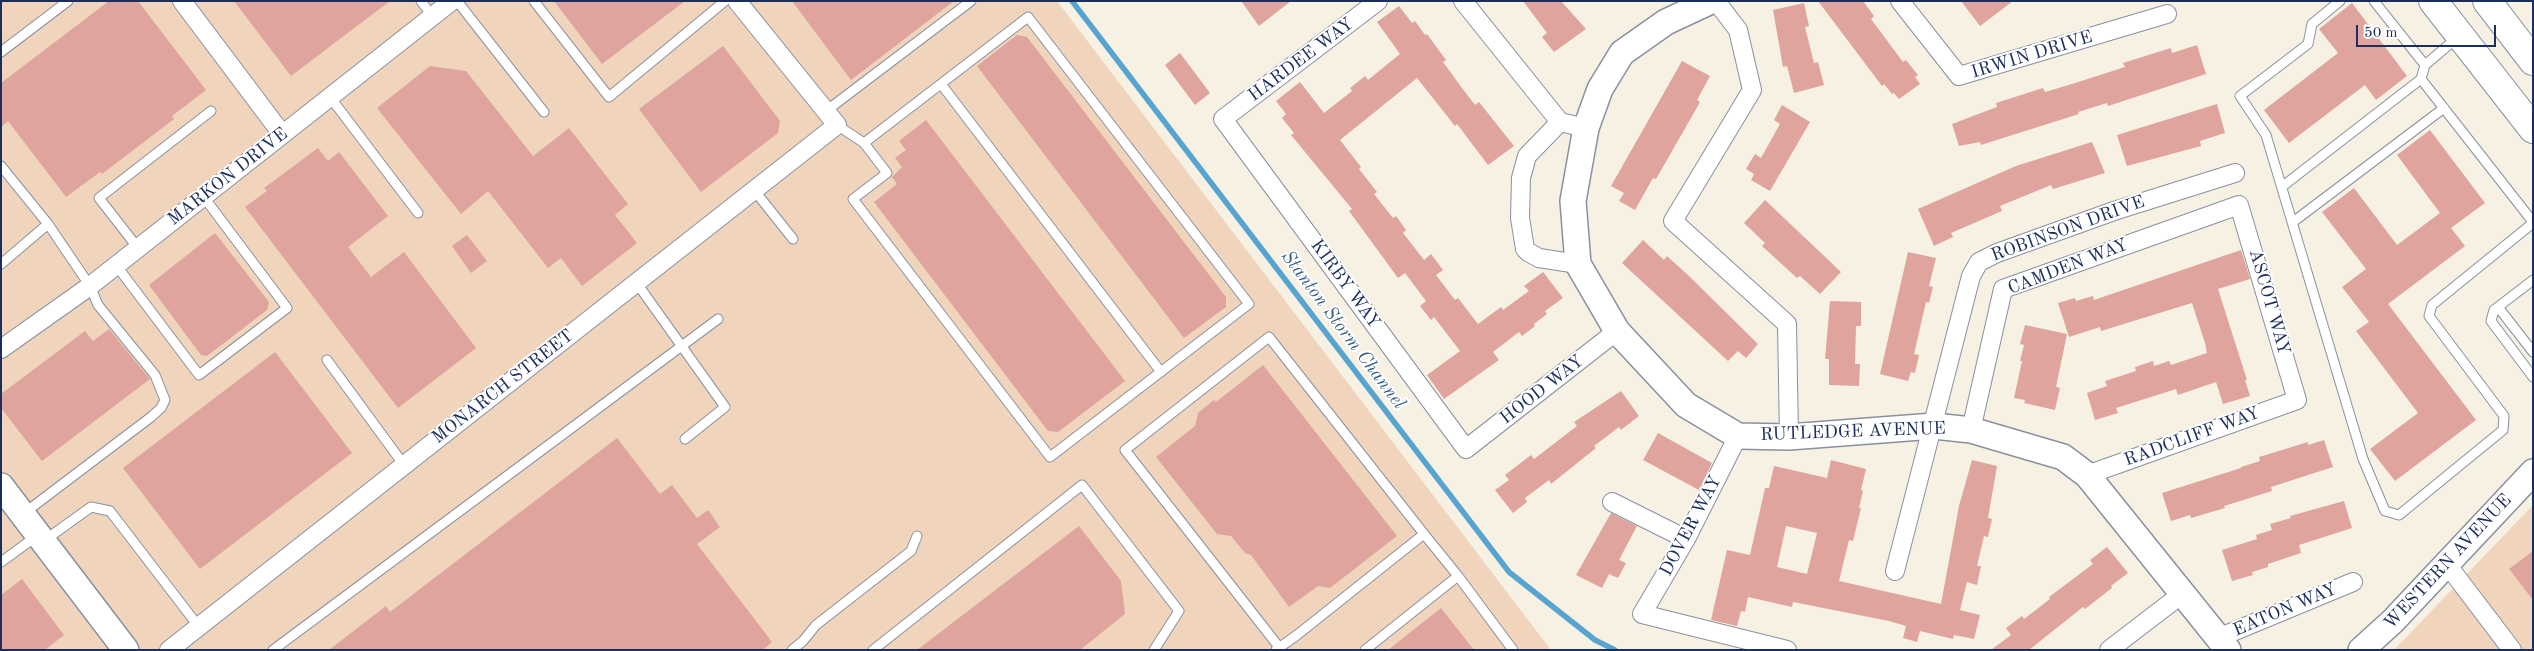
<!DOCTYPE html>
<style>
body{margin:0}
#map{position:relative;width:2534px;height:651px;overflow:hidden;background:#f7f1e3;font-family:"Old Standard TT",serif}
canvas{display:block}
.frame{position:absolute;inset:0;border:2px solid #1b2f5e;pointer-events:none}
.scale{position:absolute;left:2356px;top:25px;width:140px;height:22px;box-sizing:border-box;border:2px solid #1b2f5e;border-top:0;padding-left:6px;font-size:15px;line-height:18px;white-space:nowrap;color:#1b2f5e;-webkit-text-stroke:4px #fff;paint-order:stroke}
</style>
<div id="map">
<canvas width="2534" height="651"></canvas>
<div class="frame"></div>
<div class="scale">50 m</div>
</div>
<script>
const c = document.querySelector('canvas').getContext('2d');
c.lineJoin = 'round';
function fill(path, color) { c.fillStyle = color; c.fill(path, 'evenodd'); }
const poly = rows => new Path2D(rows.map(r => 'M' + r).join(''));
function strokePath(path, color, width, dash) { c.strokeStyle = color; c.lineWidth = width; c.lineCap = dash ? 'butt' : 'round'; c.setLineDash(dash || []); c.stroke(path); }
function write(font, color, halo, rows, align = 'center') {
  c.font = font + ' "Old Standard TT",serif'; c.lineWidth = 4; c.setLineDash([]); c.textBaseline = 'middle'; c.strokeStyle = halo; c.fillStyle = color; for (const [text, x, y, turn = 0] of rows) {
    c.save(); c.translate(x, y); c.rotate((+turn || 0) * Math.PI / 180); c.textAlign = isNaN(turn) ? turn : align; if (halo) c.strokeText(text, 0, 0); c.fillText(text, 0, 0); c.restore();
  }
}
fill(poly([
 [1,1,1057,1,1551,650,1,650],
 [2533,505,2533,650,2394,650]
]), '#f0d5bc');
strokePath(poly([
 [1072,1,1509,572,1595,640,1615,650]
]), '#57a4d0', 5.5);
fill(poly([
 [109,1,138,1,206,90,172,116,174,119,102,174,100,172,66,197,8,121,1,127,1,83],
 [234,1,390,1,291,76],
 [554,1,685,1,602,64],
 [792,1,954,1,851,80],
 [1241,1,1291,1,1259,26],
 [1523,1,1561,1,1586,29,1554,52,1542,37,1547,33],
 [1818,1,1863,1,1874,16,1871,19,1903,62,1906,60,1918,75,1915,77,1920,84,1899,99,1894,93,1892,94,1884,84,1882,86],
 [1961,1,2013,1,1980,26],
 [1804,3,1809,26,1805,27,1814,63,1818,62,1824,85,1794,93,1787,66,1783,67,1773,10],
 [2352,3,2407,76,2376,100,2365,85,2289,143,2264,110,2338,53,2319,29],
 [1399,6,1412,23,1415,21,1425,35,1427,34,1446,60,1443,62,1462,88,1475,105,1479,102,1514,146,1488,165,1457,124,1455,126,1417,78,1340,140,1361,167,1359,169,1377,192,1374,194,1393,218,1396,216,1406,230,1403,233,1424,260,1431,254,1443,270,1436,275,1455,300,1458,298,1478,324,1501,307,1503,310,1529,291,1524,286,1543,272,1563,298,1545,311,1547,314,1534,324,1535,326,1522,336,1519,332,1493,352,1499,360,1444,399,1427,375,1460,351,1434,317,1431,320,1420,306,1426,301,1405,273,1398,278,1349,211,1352,209,1291,135,1294,133,1282,118,1286,114,1276,101,1300,82,1324,113,1352,91,1350,88,1365,76,1368,80,1400,54,1377,22],
 [1017,35,1027,37,1226,297,1226,307,1184,338,977,66],
 [2197,45,2206,74,2108,106,2107,103,2078,112,2079,114,1981,145,1980,142,1959,146,1952,124,1997,107,1996,103,2043,88,2045,92,2072,84,2125,67,2123,63,2171,48,2172,53],
 [723,46,780,121,778,133,701,192,639,109],
 [1180,53,1210,93,1195,105,1165,65],
 [1682,61,1710,76,1697,100,1700,102,1691,118,1656,179,1653,178,1635,210,1619,201,1624,193,1611,186],
 [430,66,466,71,533,156,569,128,628,204,615,215,637,243,582,286,561,258,548,268,488,191,461,214,377,108],
 [2217,104,2225,133,2200,141,2201,146,2127,166,2117,135],
 [1782,105,1810,122,1770,191,1751,180,1754,174,1746,169,1755,154,1761,158,1780,124,1774,120],
 [926,120,1125,381,1058,432,1048,431,874,202,897,184,892,177,902,167,895,158,906,150,899,141],
 [2430,130,2485,203,2451,228,2465,246,2388,304,2476,420,2395,481,2370,449,2418,413,2356,331,2369,322,2342,287,2366,269,2322,212,2354,188,2397,245,2440,213,2397,155],
 [2092,142,2105,173,2053,189,2051,185,2000,206,2002,211,1951,233,1953,237,1934,246,1918,209,2016,166],
 [318,148,328,161,339,152,388,216,348,247,371,277,404,252,476,348,398,408,245,207,267,191,264,188],
 [1765,200,1841,272,1820,294,1800,276,1797,278,1774,257,1762,246,1765,243,1744,223],
 [215,233,269,302,267,310,207,356,201,355,149,285],
 [467,235,487,261,471,273,452,246],
 [1643,240,1664,260,1667,256,1689,276,1758,344,1746,358,1738,351,1728,361,1622,263],
 [2241,250,2250,279,2218,289,2247,380,2245,380,2250,396,2223,404,2216,382,2178,395,2176,389,2116,408,2118,413,2095,420,2087,393,2107,386,2105,381,2136,371,2135,367,2153,361,2154,366,2169,361,2171,365,2207,353,2205,343,2192,303,2101,331,2100,327,2069,337,2058,303,2075,298,2076,301,2093,296,2094,300],
 [1908,252,1936,258,1929,286,1933,287,1929,303,1926,302,1914,354,1919,355,1915,373,1911,372,1908,381,1880,374],
 [1830,301,1861,302,1861,326,1856,326,1855,364,1860,364,1859,386,1829,385,1829,359,1825,359],
 [2025,325,2067,334,2056,387,2060,388,2055,410,2024,403,2025,400,2014,398,2022,361,2020,361,2024,345,2020,344],
 [109,329,150,379,42,461,1,408,1,394,85,331,93,341],
 [275,352,352,453,200,569,123,468],
 [1263,365,1397,536,1330,588,1318,586,1289,607,1251,555,1245,553,1231,536,1217,534,1156,457,1195,426,1198,413,1214,400,1216,402],
 [1621,391,1639,416,1621,430,1619,427,1594,446,1596,448,1551,484,1549,480,1525,498,1527,502,1513,513,1495,490,1509,480,1505,475,1531,455,1534,459,1577,426,1574,422],
 [1658,433,1712,463,1699,490,1643,460],
 [617,438,660,494,672,485,697,518,708,510,720,527,697,544,772,642,763,650,329,650,386,606,390,612],
 [2324,440,2333,467,2271,487,2272,491,2224,506,2225,508,2191,518,2190,515,2171,521,2162,493,2241,468,2241,467,2260,461,2259,457,2308,442,2308,445],
 [1831,460,1866,469,1861,490,1863,491,1859,508,1861,508,1853,541,1849,540,1839,581,1941,604,1959,506,1972,460,1997,466,1988,518,1992,519,1988,537,1984,536,1977,566,1981,566,1977,585,1967,582,1960,610,1980,615,1974,639,1954,635,1953,639,1920,631,1917,642,1903,638,1906,626,1889,621,1793,602,1792,607,1748,597,1745,612,1741,611,1737,626,1711,620,1727,550,1750,555,1765,488,1769,488,1774,466,1827,478],
 [1786,526,1817,533,1807,574,1777,567],
 [2344,501,2352,528,2299,545,2301,553,2268,564,2268,567,2252,572,2253,575,2232,581,2222,550,2257,539,2256,535,2272,530,2270,524,2291,518,2290,516],
 [1611,513,1637,526,1619,560,1626,563,1618,578,1609,574,1602,588,1576,575],
 [1079,526,1121,581,1125,614,1080,650,917,650],
 [2107,547,2128,573,2111,586,2112,588,2085,609,2083,607,2029,650,1991,650,2011,635,2006,628,2022,616,2024,619,2050,599,2049,597,2093,564,2090,560],
 [2533,551,2533,600,2509,569],
 [22,579,64,635,45,650,1,650,1,595],
 [1441,608,1474,650,1388,650]
]), '#dea49d');
const lane = poly([
 [421,1,433,17],
 [457,1,544,112],
 [534,1,609,97,725,1],
 [2340,1,2312,24,2308,44,2240,96,2266,135,2363,459,2385,511,2399,515,2503,430,2504,416,2429,316,2432,305,2533,223],
 [2374,1,2425,65,2458,37],
 [1,52,68,1],
 [2425,65,2421,79,2533,222],
 [941,84,1161,372],
 [330,97,418,213],
 [826,111,971,1],
 [837,125,864,143,887,173,853,199,1050,457,1249,304,1028,17,864,143],
 [1,166,48,224],
 [2283,186,2421,79],
 [754,190,793,239],
 [2293,222,2444,108],
 [138,248,99,198,211,111],
 [1,264,48,224,90,286,98,305,155,375,165,400,161,408,151,417,23,514],
 [116,265,199,375,287,308,203,196],
 [2533,280,2494,310,2491,321,2533,377],
 [636,282,725,407,685,439],
 [2498,307,2533,352],
 [327,360,404,465],
 [1424,534,1458,576],
 [45,540,91,507,110,511,199,627],
 [1,562,38,535],
 [273,650,718,319],
 [792,650,803,641,816,625,911,551,917,536],
 [873,650,1082,485,1179,611,1154,650],
 [1276,650,1297,635,1424,534,1269,337,1125,450,1279,647],
 [1365,650,1458,576,1513,650]
]);
const street = poly([
 [182,1,282,134],
 [1378,1,1223,119,1466,449,1617,331],
 [1463,1,1560,122,1586,128],
 [1716,1,1738,30,1752,90,1673,221,1787,324,1789,437],
 [1900,1,1959,76,2167,14],
 [1560,122,1527,156,1521,178,1520,218,1525,249,1528,252,1539,258,1578,264],
 [1,349,90,286,452,1],
 [1971,430,2003,289,2239,205,2297,400,2087,475],
 [1738,436,1686,539,1642,614,1787,650],
 [1612,502,1686,539],
 [2446,563,2512,650],
 [1895,571,1971,276,1979,262,1997,253,2114,211,2235,173],
 [2218,638,2353,582],
 [169,650,837,125,737,1],
 [2109,650,2182,594]
]);
const secondary = poly([
 [1711,1,1666,22,1622,53,1600,89,1586,128,1573,201,1578,264,1617,331,1686,405,1738,436,1789,437,1934,426,1971,430,2063,457,2087,475,2228,650],
 [1,486,126,650],
 [2361,650,2393,621,2533,472]
]);
const primary = poly([
 [2433,1,2533,129],
 [2487,1,2533,61]
]);
strokePath(lane, '#8990a0', 11);
strokePath(street, '#8990a0', 20);
strokePath(secondary, '#8990a0', 28);
strokePath(primary, '#8990a0', 30);
strokePath(lane, '#fff', 9);
strokePath(street, '#fff', 18);
strokePath(secondary, '#fff', 25);
strokePath(primary, '#fff', 28);
write('18px', '#1b2f5e', '#fff', [
 ["IRWIN DRIVE",2032,55,-17],
 ["HARDEE WAY",1301,60,-37],
 ["MARKON DRIVE",228,177,-38],
 ["ROBINSON DRIVE",2068,229,-20],
 ["CAMDEN WAY",2068,267,-21],
 ["KIRBY WAY",1345,284,54],
 ["ASCOT WAY",2269,302,74],
 ["MONARCH STREET",503,387,-38],
 ["HOOD WAY",1542,390,-38],
 ["RUTLEDGE AVENUE",1853,432,-2],
 ["RADCLIFF WAY",2192,437,-20],
 ["DOVER WAY",1691,526,-62],
 ["WESTERN AVENUE",2448,562,-47],
 ["EATON WAY",2285,610,-23]
]);
write('italic 19px', '#335e8c', '#fff', [
 ["Stanton Storm Channel",1343,330,53]
]);
</script>
